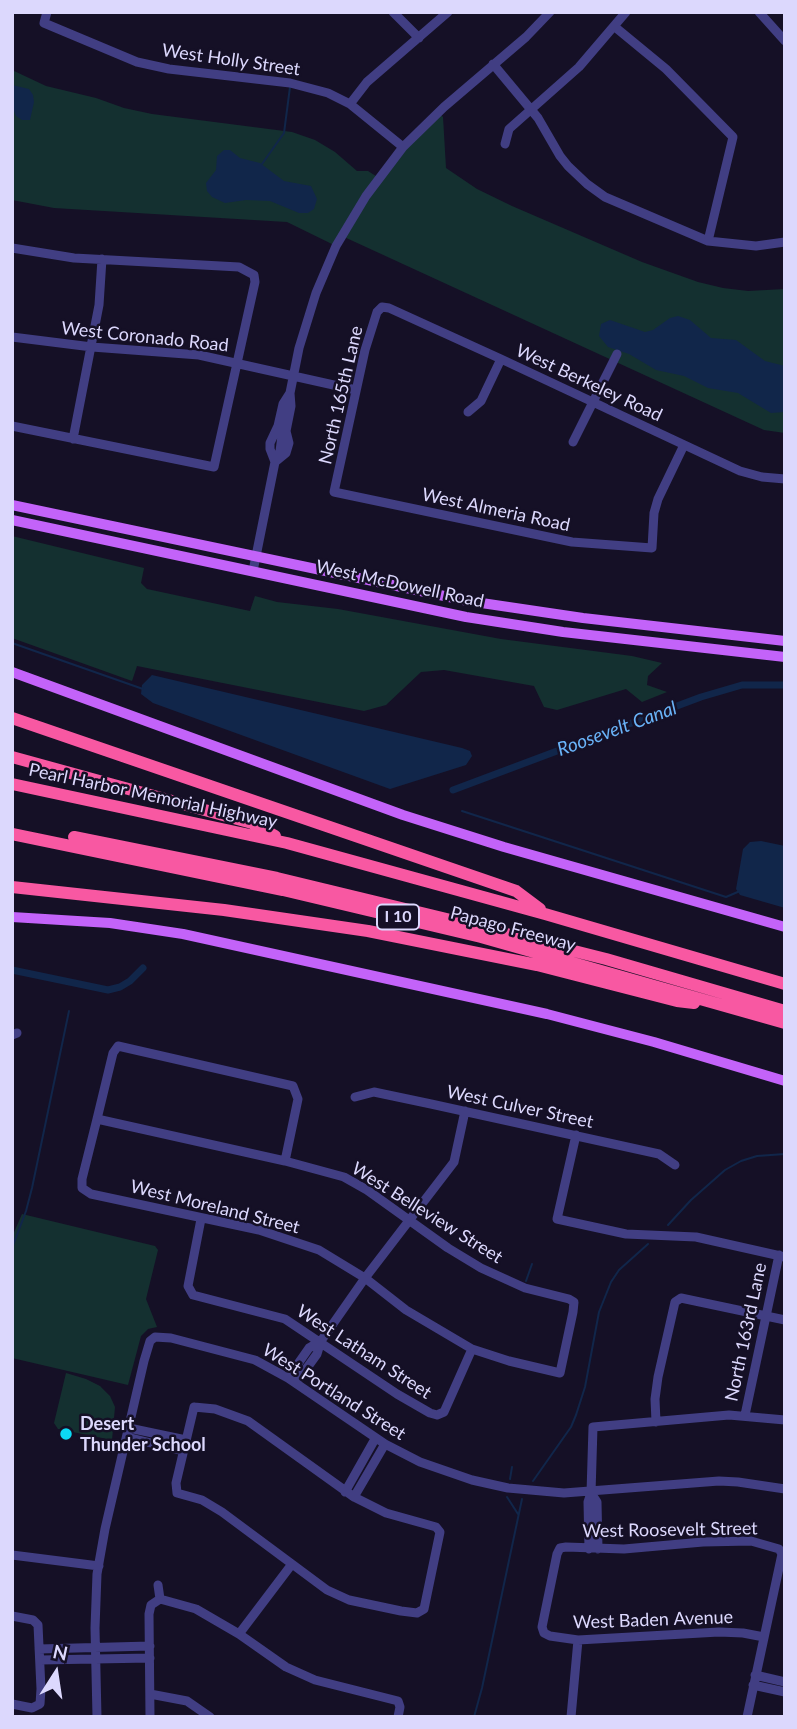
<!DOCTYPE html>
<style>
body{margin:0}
#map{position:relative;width:797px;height:1729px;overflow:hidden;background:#151026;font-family:Lato,sans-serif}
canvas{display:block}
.frame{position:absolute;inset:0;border:14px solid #dcd8fd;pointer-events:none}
.north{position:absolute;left:21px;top:1638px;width:70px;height:70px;-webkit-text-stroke:5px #151026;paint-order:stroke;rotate:12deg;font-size:19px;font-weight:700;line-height:28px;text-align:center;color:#dcd8fd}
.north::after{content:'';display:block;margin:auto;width:24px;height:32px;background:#dcd8fd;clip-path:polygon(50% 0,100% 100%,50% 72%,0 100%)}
</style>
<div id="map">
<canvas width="797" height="1729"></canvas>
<div class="frame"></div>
<div class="north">N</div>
</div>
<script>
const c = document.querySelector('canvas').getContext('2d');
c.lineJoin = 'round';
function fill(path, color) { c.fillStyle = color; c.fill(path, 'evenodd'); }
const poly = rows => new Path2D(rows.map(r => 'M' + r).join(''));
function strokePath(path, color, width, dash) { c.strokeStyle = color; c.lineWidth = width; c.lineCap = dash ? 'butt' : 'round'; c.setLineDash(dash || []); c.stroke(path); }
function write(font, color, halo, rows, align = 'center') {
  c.font = font + ' Lato,sans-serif'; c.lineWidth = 5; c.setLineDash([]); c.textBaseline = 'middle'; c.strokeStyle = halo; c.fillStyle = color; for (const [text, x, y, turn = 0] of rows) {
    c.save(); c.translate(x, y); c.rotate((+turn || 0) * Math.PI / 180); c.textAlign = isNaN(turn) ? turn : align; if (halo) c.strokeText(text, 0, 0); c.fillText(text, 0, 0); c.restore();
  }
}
fill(poly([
 [12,70,46,86,96,98,124,108,152,114,292,132,315,140,335,152,357,171,368,171,379,178,438,112,443,117,446,168,477,189,512,206,642,262,698,282,723,288,748,291,785,289,785,433,764,430,342,236,336,246,287,222,54,208,12,200],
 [12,536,144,568,141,583,147,589,250,611,255,596,277,602,338,609,501,639,632,656,662,663,648,676,647,685,667,692,642,702,626,689,557,710,544,707,534,686,444,670,421,672,386,705,364,711,137,666,132,681,12,638],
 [22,1214,155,1246,158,1250,146,1299,157,1327,148,1329,141,1336,128,1385,12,1358,12,1237],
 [66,1373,86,1379,100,1386,110,1396,115,1407,112,1440,58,1429,54,1423]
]), '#143030');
fill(poly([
 [12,85,29,89,33,95,34,102,30,120,22,120,16,116,12,106],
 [224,150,230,150,240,158,260,163,284,181,311,186,317,199,314,209,308,213,299,213,270,201,246,200,225,203,212,197,207,191,206,183,216,170,217,156],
 [678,316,690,320,711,338,736,340,765,361,785,366,785,412,771,413,738,393,708,388,684,376,656,370,629,354,608,347,599,336,601,324,610,320,645,332,653,330,670,318],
 [152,675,462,748,470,751,472,756,466,765,390,789,153,703,141,694,142,685],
 [761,841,785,846,785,908,740,895,736,889,743,849,750,842]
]), '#11264a');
strokePath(poly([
 [262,164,284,133,290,87],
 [12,643,143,689],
 [462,811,726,897,740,891],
 [668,1225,691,1200,725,1170,741,1161,757,1156,785,1154],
 [12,1248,26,1211,32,1188,69,1011],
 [526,1281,532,1264],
 [510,1479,512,1467],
 [533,1481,571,1427,576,1415,585,1387,599,1312,611,1282,619,1270,648,1244],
 [507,1497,518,1514],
 [474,1717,482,1688,522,1499]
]), '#11264a', 2);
strokePath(poly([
 [453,790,701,697,742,685,785,685],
 [12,970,108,990,120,987,130,981,143,968]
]), '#11264a', 7);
strokePath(poly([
 [47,12,44,23,137,62,169,69,290,83,328,93,350,104,403,147],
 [393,12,419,38],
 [759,12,785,41],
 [615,27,666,69,733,137,708,241],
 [493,64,538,118,560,156,568,166,587,184,605,197,708,241,756,246,785,242],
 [350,104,367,82,448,12],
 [505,144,509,129,579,67,626,12],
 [12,248,74,258,239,267,254,275,255,282,214,467,12,426],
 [12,337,92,347,199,355,356,390],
 [468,412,481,401,501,359],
 [73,439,99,305,102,259],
 [573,442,617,354],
 [684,445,658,499,654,513,652,548,572,542,334,492,365,350,377,312,382,307,389,308,501,359,740,471,762,477,785,479],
 [279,458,282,436,286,431,282,430],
 [275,462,270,449,270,443,278,426,283,404,290,393],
 [253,571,275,462,286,453,289,443,286,431,291,406,290,393,299,348,316,293,336,246,366,196,403,147,444,107,526,37,550,12],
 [12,1035,17,1033],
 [355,1097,374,1092,431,1104,659,1154,675,1165],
 [97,1119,285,1161,344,1177,367,1190,448,1248,481,1268,525,1288,569,1299,574,1302,573,1312,560,1373,509,1361,472,1349,406,1310,365,1278,319,1250,259,1230,91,1194,82,1188,82,1179,97,1119,113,1053,118,1046,293,1086,298,1099,285,1161],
 [576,1135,557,1219,626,1234,696,1237,785,1257],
 [201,1219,188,1286,193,1295,285,1319,397,1394,430,1413,437,1415,444,1412,472,1349],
 [288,1378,309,1348,321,1341],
 [296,1383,317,1354,321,1341,365,1278,454,1162,465,1111],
 [194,1407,215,1409,248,1421,354,1497,386,1513,436,1527,440,1532,424,1609,417,1613,401,1611,349,1600,327,1590,222,1512,202,1500,177,1493,176,1483,194,1407],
 [745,1415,779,1255],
 [656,1422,655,1399,658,1377,675,1302,681,1298,785,1320],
 [129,1428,186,1440],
 [127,1437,183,1451],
 [345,1492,375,1439],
 [591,1493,597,1502,598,1549],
 [354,1497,385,1444],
 [589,1549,588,1502,591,1493,593,1427,729,1415,785,1420],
 [12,1555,99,1566],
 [158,1585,160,1599],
 [160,1599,196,1609,239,1634,286,1667,315,1680,398,1701,400,1707,398,1717],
 [12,1616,33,1620,38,1625,41,1689,40,1704,32,1708,12,1704],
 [239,1634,292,1564],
 [39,1649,150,1646],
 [40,1660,150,1658],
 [755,1675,785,1682],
 [753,1685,785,1692],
 [150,1694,187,1701,210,1717],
 [97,1717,95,1628,97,1574,105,1529,144,1361,150,1341,155,1337,171,1338,255,1360,288,1378,385,1444,420,1462,472,1480,508,1488,564,1493,719,1481,738,1482,785,1489],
 [150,1717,149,1614,151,1605,160,1599],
 [571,1717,578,1640],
 [747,1717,782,1554,779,1549,751,1541,703,1542,624,1549,566,1547,560,1548,557,1554,542,1627,544,1633,550,1636,578,1640,719,1632,743,1633,764,1637]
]), '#413e83', 9);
strokePath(poly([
 [12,505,468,601,583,618,785,641],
 [12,520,466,617,563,632,785,657],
 [12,672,403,815,504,847,785,927],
 [12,917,110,923,183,934,547,1014,654,1042,785,1081]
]), '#c363f9', 10);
strokePath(poly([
 [12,718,516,891,540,909],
 [12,757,252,823,275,836],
 [12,784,287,843,545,914,785,984],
 [12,834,283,890,481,937,785,1023],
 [74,837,277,878,459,922,606,959,785,1011],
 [12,887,224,910,368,931,537,965,677,1001,694,1003]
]), '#f858a2', 12);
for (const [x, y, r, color] of [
 [66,1434,7,"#0cdaf5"]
]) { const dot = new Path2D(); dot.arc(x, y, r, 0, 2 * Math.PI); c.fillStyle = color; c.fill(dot); strokePath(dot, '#151026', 2.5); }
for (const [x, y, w] of [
 [398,917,42]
]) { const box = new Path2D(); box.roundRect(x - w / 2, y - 12.5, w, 25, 5); c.fillStyle = '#151026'; c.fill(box); strokePath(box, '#dcd8fd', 2); }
write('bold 16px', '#dcd8fd', null, [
 ["I 10",398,917]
]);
write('18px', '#dcd8fd', '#151026', [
 ["West Holly Street",231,60,8],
 ["West Coronado Road",145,337,6],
 ["West Berkeley Road",589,383,25],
 ["North 165th Lane",341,395,-77],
 ["West Almeria Road",496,510,12],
 ["West McDowell Road",400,584,12],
 ["Pearl Harbor Memorial Highway",153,796,12],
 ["Papago Freeway",513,929,15],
 ["West Culver Street",520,1107,12],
 ["West Moreland Street",215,1207,14],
 ["West Belleview Street",427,1213,32],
 ["North 163rd Lane",746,1332,-78],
 ["West Latham Street",364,1352,33],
 ["West Portland Street",334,1392,32],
 ["West Roosevelt Street",670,1530,-1],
 ["West Baden Avenue",653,1620,-2]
]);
write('bold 18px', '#dcd8fd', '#151026', [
 ["Desert",80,1424],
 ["Thunder School",80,1445]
], 'left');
write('italic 19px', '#6ab4f9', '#151026', [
 ["Roosevelt Canal",617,729,-20]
]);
</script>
